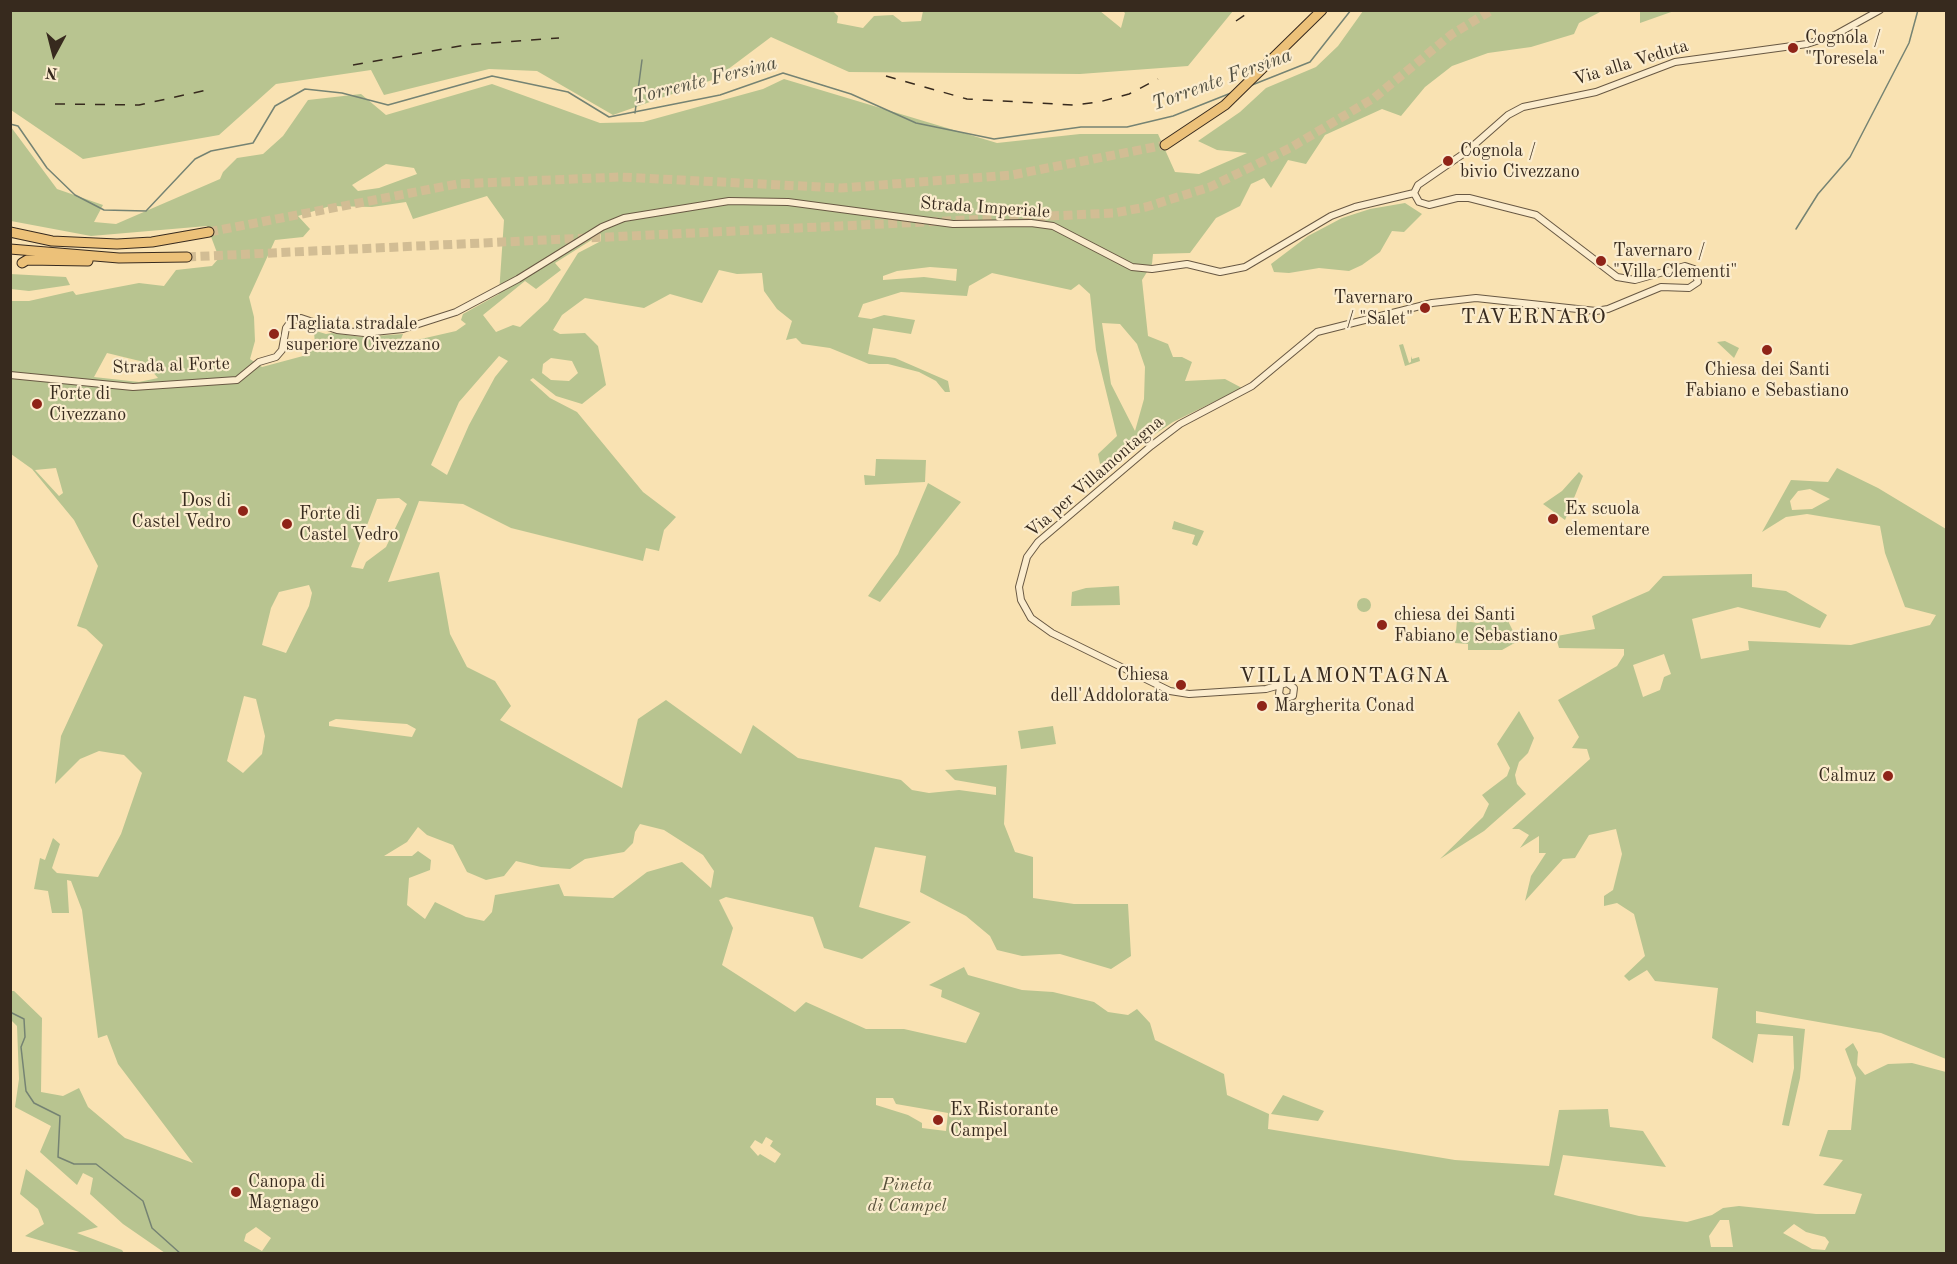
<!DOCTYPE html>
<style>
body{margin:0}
#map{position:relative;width:1957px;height:1264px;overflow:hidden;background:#f9e2b2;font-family:"Old Standard TT",serif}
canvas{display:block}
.frame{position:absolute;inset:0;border:12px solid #372a1e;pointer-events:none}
.north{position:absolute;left:24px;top:24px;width:60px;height:60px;-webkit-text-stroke:4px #fbeccd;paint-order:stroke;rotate:187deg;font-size:16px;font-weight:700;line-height:24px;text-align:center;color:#372a1e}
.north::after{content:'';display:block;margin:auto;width:21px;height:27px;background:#372a1e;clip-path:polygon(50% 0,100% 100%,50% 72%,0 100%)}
</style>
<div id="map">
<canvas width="1957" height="1264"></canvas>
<div class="frame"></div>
<div class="north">N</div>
</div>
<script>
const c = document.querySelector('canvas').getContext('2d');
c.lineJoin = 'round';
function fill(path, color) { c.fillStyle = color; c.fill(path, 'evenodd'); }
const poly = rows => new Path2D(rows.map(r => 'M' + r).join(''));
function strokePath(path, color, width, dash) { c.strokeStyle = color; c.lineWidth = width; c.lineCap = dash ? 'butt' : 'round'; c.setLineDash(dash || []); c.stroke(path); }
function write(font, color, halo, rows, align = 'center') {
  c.font = font + ' "Old Standard TT",serif'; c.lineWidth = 4.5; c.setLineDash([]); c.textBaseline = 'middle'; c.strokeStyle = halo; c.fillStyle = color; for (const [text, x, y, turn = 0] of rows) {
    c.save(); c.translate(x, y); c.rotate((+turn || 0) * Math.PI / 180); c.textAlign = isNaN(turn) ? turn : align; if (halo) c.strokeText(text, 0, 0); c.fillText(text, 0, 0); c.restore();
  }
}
fill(poly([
 [832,10,838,16,837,23,863,28,874,16,893,15,902,22,921,21,923,11,1100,11,1121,28,1125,13,1123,11,1233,11,1188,66,1080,74,849,72,771,37,715,79,613,115,537,71,489,69,384,95,371,70,276,84,219,135,83,159,11,110,11,11],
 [1363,11,1602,11,1579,23,1574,34,1531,47,1488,53,1452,66,1425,87,1401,116,1382,109,1325,135,1306,164,1288,160,1271,188,1264,178,1251,184,1240,206,1216,218,1190,253,1153,254,1152,264,1142,280,1148,336,1168,344,1173,357,1182,357,1192,362,1185,381,1225,379,1242,388,1173,422,1133,449,1100,464,1098,454,1117,436,1096,350,1090,294,1079,284,1071,290,992,273,969,286,967,296,901,292,863,304,858,317,871,319,884,315,915,320,911,334,873,328,868,354,895,358,948,381,950,392,945,392,936,381,919,372,888,364,869,364,830,348,802,344,796,338,786,340,792,321,777,309,764,291,762,273,737,274,719,270,702,303,670,294,644,308,585,298,562,315,553,330,560,334,585,333,598,346,606,385,582,404,556,396,533,378,530,380,550,398,577,412,643,492,676,517,664,530,659,551,646,548,643,561,511,528,463,504,419,501,388,582,439,572,450,634,467,667,495,681,511,706,500,720,622,788,638,719,666,700,741,754,753,725,798,758,901,780,912,790,929,793,959,790,996,795,996,787,955,780,945,770,1007,765,1004,824,1015,852,1033,857,1033,898,1074,904,1128,904,1131,956,1111,969,1060,954,1022,956,997,950,990,936,966,916,920,892,926,856,875,847,859,907,911,922,862,959,824,948,813,917,726,897,719,900,733,928,722,965,795,1012,806,1002,866,1029,904,1029,966,1043,980,1013,941,997,942,990,929,985,964,967,968,975,1022,990,1053,992,1094,1002,1108,1012,1128,1015,1137,1009,1150,1023,1155,1040,1224,1074,1227,1095,1269,1114,1268,1129,1455,1160,1549,1166,1559,1110,1608,1109,1610,1127,1643,1131,1666,1167,1563,1155,1554,1195,1639,1216,1687,1222,1712,1215,1723,1208,1739,1206,1816,1214,1855,1214,1862,1194,1823,1185,1843,1160,1819,1156,1828,1130,1851,1130,1856,1078,1845,1049,1853,1043,1858,1052,1857,1065,1865,1075,1888,1064,1912,1063,1946,1072,1946,1253,165,1253,123,1224,90,1194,93,1178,83,1173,77,1185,40,1152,51,1126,15,1107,19,1079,17,1026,11,1020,11,991,14,991,42,1018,41,1092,63,1096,79,1088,88,1107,125,1138,193,1163,118,1064,107,1035,98,1038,82,910,71,881,67,880,69,913,52,913,48,891,34,889,40,858,45,860,53,838,60,844,52,868,57,873,98,877,121,834,142,773,124,755,99,751,80,759,55,784,61,736,103,645,86,629,77,626,98,566,74,520,32,469,11,454,11,301,29,301,73,291,76,295,139,283,164,286,176,270,212,266,219,258,207,226,91,236,11,221,11,127,57,189,103,205,94,222,116,224,220,179,223,172,237,158,263,154,283,136,308,100,361,94,386,115,492,84,600,123,643,122,763,89,784,79,997,143,1080,134,1158,134,1175,172,1199,174,1247,153,1217,150,1198,141,1240,112,1266,88,1316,67,1338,46],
 [386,164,414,168,417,174,379,188,358,191,352,185],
 [487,196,504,220,499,294,463,314,461,320,466,324,456,331,399,344,403,334,362,337,332,333,326,334,316,331,314,332,315,344,303,356,262,367,250,359,255,341,254,317,249,297,275,240,303,237,310,229,298,216,330,206,372,207,406,202,413,219],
 [601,234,601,241,578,253,548,301,520,327,513,325,496,332,483,315,525,281,536,289,561,270,555,263],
 [930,267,957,269,956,281,924,277,883,280,883,276,897,271],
 [1102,323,1120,324,1137,344,1145,367,1144,399,1135,431,1111,384],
 [107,353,144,362,158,378,139,382,94,377],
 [499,356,508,361,495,377,469,425,447,475,431,465,459,402],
 [551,358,572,361,578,373,569,381,551,380,542,373,543,364],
 [56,468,63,493,59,496,35,470],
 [399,498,407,504,386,547,366,562,363,569,351,567,377,499],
 [309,585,312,593,309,606,286,653,262,645,271,608,279,592],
 [244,696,256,699,265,736,262,754,243,773,227,761],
 [336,719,407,724,416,729,412,737,329,726,329,722],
 [640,824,664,830,703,855,714,871,711,888,682,862,647,872,613,898,564,896,559,884,495,895,492,912,484,921,466,917,435,902,425,919,407,905,409,878,430,870,431,860,418,851,412,856,384,856,407,842,418,827,427,835,453,845,467,872,486,880,504,876,516,861,541,867,570,869,585,859,624,852,633,843,635,832],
 [876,1098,893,1098,896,1104,948,1113,946,1131,922,1128,922,1123,908,1115,876,1105],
 [766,1137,773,1141,770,1146,781,1154,775,1163,760,1154,758,1156,750,1147,755,1140,762,1144],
 [1720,1220,1729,1220,1733,1247,1711,1247,1709,1236],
 [1794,1224,1806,1232,1825,1237,1829,1242,1825,1250,1812,1249,1783,1233],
 [256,1227,271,1238,262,1251,244,1241,246,1234],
 [1640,11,1640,10,1674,11,1640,23],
 [1405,203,1422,214,1404,232,1392,231,1380,252,1362,265,1349,271,1319,268,1289,273,1274,272,1271,264,1308,236,1342,218,1370,209],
 [10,274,66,277,70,285,29,291,11,289],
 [1725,341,1739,348,1734,358,1717,342],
 [1403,344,1409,363,1411,362,1411,356,1412,359,1419,357,1420,361,1405,366,1399,345],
 [876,459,926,460,925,482,865,485,864,475,875,476],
 [1837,468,1878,488,1946,529,1946,1059,1881,1033,1756,1011,1756,1023,1805,1029,1800,1078,1789,1126,1782,1125,1794,1068,1793,1036,1758,1034,1753,1063,1712,1038,1718,988,1655,981,1647,970,1629,981,1624,976,1645,956,1634,914,1617,903,1604,906,1604,896,1613,890,1622,854,1616,829,1589,835,1575,858,1563,859,1525,901,1531,876,1546,853,1539,853,1539,836,1520,848,1529,835,1519,829,1512,829,1590,759,1587,749,1572,748,1579,737,1558,700,1617,666,1624,655,1624,649,1559,648,1557,641,1546,638,1595,629,1592,616,1649,591,1663,576,1752,574,1752,587,1786,591,1827,615,1820,628,1738,607,1692,619,1701,659,1749,650,1748,641,1851,645,1930,625,1936,615,1905,607,1885,553,1880,526,1807,514,1786,517,1762,532,1791,480,1828,482],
 [1810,489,1830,499,1812,509,1792,510,1790,501,1798,491],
 [1664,654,1671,674,1664,677,1660,690,1643,697,1633,665],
 [1579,472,1583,476,1565,520,1543,504,1562,491],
 [928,483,961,502,880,602,868,596,898,554],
 [1174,521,1204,531,1197,546,1192,544,1195,535,1172,529],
 [1119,586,1120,605,1071,606,1072,592,1086,588],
 '1357 605a7 7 0 1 1 14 0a7 7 0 1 1-14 0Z',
 [1498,615,1501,619,1506,617,1518,641,1502,650,1468,650,1468,644,1455,643,1457,620,1478,623],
 [1519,711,1534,738,1528,753,1519,762,1515,775,1517,784,1526,794,1484,831,1440,859,1483,817,1489,804,1482,795,1507,776,1510,768,1497,744],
 [1053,726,1056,744,1021,749,1018,731],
 [1283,1095,1324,1111,1318,1121,1271,1114],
 [26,1169,98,1227,77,1233,122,1250,124,1253,83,1253,25,1236,44,1224,38,1209,20,1194]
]), '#b8c490');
strokePath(poly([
 [1252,85,1310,62,1351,10],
 [635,113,642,60],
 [10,124,18,126,47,168,75,195,104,210,146,211,195,159,211,151,253,143,275,106,305,89,342,93,388,105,492,76,568,92,609,117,720,95,783,73,851,94,916,123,994,139,1081,127,1127,127,1173,116,1231,93],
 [1796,229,1818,194,1850,157,1909,43,1918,10],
 [10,1012,24,1019,25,1037,21,1047,26,1091,34,1103,60,1116,58,1157,74,1164,96,1164,143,1201,152,1228,181,1254]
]), '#758373', 1.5);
strokePath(poly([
 [209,232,457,184,620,177,841,188,1012,175,1165,145],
 [187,257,1114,213,1146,207,1210,187,1290,148,1374,98,1452,34,1492,10]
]), '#d2bd94', 9, [9, 4.5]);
const minor = poly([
 [1414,193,1418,185,1466,152,1508,115,1523,107,1596,92,1675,62,1807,44,1835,35,1880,10],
 [10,375,133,387,237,380,259,362,276,357,282,350,286,328,291,321,301,318,337,330,364,333,403,329,456,312,518,279,602,227,624,218,729,201,788,202,953,224,1031,223,1053,226,1132,267,1152,269,1187,264,1220,272,1245,267,1331,216,1355,207,1414,193],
 [1280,687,1279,694,1284,699,1293,696,1294,688,1287,683,1266,689,1189,694,1170,691,1052,633,1031,618,1021,600,1019,587,1027,557,1038,542,1151,446,1180,424,1252,386,1317,332,1432,303,1476,298,1596,311,1608,309,1661,287,1689,288,1698,282,1694,269,1685,266,1635,280,1617,277,1536,215,1469,198,1457,198,1429,205,1419,202,1414,193]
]);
const highway = poly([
 [1165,145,1225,105,1322,10],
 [10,232,52,241,117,244,152,242,209,232],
 [10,249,119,258,187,257],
 [22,263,27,260,88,261]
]);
strokePath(minor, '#685843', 8);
strokePath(highway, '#372a1e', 11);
strokePath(minor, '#fbeccd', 6);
strokePath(highway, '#ecc179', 9);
strokePath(poly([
 [1236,21,1252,10],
 [353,65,466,45,559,38],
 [886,76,967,99,1073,105,1099,102,1129,94,1158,79],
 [55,104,139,105,207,90]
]), '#372a1e', 1.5, [10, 10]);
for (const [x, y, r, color] of [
 [1793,48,6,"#8f2418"],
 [1448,161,6,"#8f2418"],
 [1601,261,6,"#8f2418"],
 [1425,308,6,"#8f2418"],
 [274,334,6,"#8f2418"],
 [1767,350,6,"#8f2418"],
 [37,404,6,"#8f2418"],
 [243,511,6,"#8f2418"],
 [1553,519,6,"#8f2418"],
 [287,524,6,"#8f2418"],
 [1382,625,6,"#8f2418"],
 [1181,685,6,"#8f2418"],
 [1262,706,6,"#8f2418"],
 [1888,776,6,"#8f2418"],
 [938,1120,6,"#8f2418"],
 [236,1192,6,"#8f2418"]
]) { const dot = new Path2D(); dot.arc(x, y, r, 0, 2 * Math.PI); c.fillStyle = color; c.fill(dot); strokePath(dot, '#fbeccd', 2); }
write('18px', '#372a1e', '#fbeccd', [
 ["Cognola /",1805,38],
 ["\"Toresela\"",1805,59],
 ["Cognola /",1460,151],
 ["bivio Civezzano",1460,172],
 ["Tavernaro /",1613,251],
 ["\"Villa Clementi\"",1613,272],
 ["Tavernaro",1413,298,"right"],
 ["/ \"Salet\"",1413,319,"right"],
 ["Tagliata stradale",286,324],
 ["superiore Civezzano",286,345],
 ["Chiesa dei Santi",1767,370,"center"],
 ["Fabiano e Sebastiano",1767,391,"center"],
 ["Forte di",49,394],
 ["Civezzano",49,415],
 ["Dos di",231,501,"right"],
 ["Castel Vedro",231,522,"right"],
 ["Ex scuola",1565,509],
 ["elementare",1565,530],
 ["Forte di",299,514],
 ["Castel Vedro",299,535],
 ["chiesa dei Santi",1394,615],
 ["Fabiano e Sebastiano",1394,636],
 ["Chiesa",1169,675,"right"],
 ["dell'Addolorata",1169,696,"right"],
 ["Margherita Conad",1274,706],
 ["Calmuz",1876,776,"right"],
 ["Ex Ristorante",950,1110],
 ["Campel",950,1131],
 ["Canopa di",248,1182],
 ["Magnago",248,1203]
], 'left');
write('18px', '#372a1e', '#fbeccd', [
 ["Via alla Veduta",1631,63,-17],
 ["Strada Imperiale",985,208,4],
 ["Strada al Forte",171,366,-2],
 ["Via per Villamontagna",1095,477,-41]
]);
write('italic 18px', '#57503a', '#fbeccd', [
 ["Pineta",907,1185],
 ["di Campel",907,1206]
]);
write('italic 20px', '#514f41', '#fbeccd', [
 ["Torrente Fersina",1222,80,-20],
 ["Torrente Fersina",705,81,-14]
]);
c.letterSpacing = '1.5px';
write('21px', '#372a1e', '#fbeccd', [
 ["TAVERNARO",1534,317],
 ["VILLAMONTAGNA",1345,676]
]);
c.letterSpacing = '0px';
</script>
